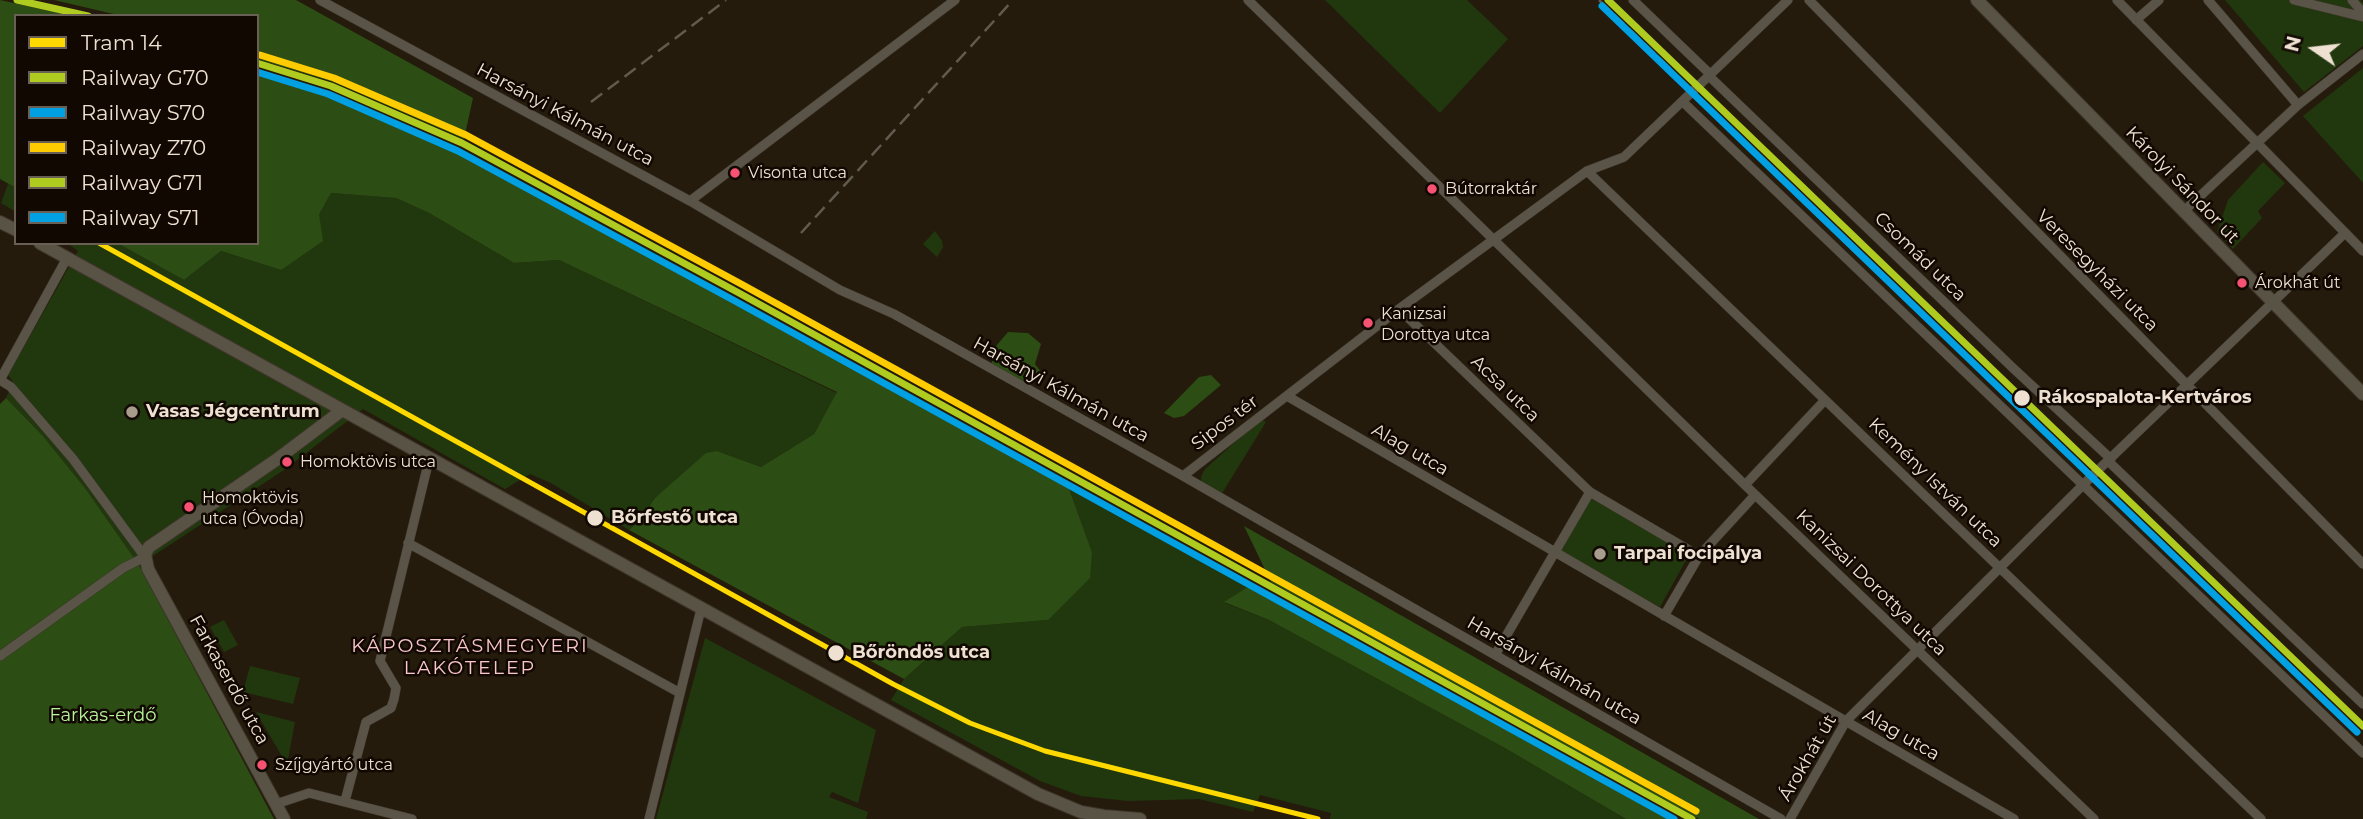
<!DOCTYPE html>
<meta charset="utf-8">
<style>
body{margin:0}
#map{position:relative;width:2363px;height:819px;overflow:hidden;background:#241b0c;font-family:Montserrat,sans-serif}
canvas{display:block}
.legend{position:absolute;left:14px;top:14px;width:245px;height:231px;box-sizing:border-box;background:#110802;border:2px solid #6a5f55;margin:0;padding:9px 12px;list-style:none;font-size:21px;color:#efe1d2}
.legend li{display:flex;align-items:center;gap:14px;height:35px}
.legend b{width:35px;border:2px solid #6a5f55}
.north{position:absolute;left:2279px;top:14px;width:70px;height:70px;-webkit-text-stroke:5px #110802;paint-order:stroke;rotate:284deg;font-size:19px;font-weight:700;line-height:28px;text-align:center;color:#efe1d2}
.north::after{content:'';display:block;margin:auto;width:24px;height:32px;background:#efe1d2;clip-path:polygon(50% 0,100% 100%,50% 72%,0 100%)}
</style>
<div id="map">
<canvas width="2363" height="819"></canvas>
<ul class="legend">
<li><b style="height:9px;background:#ffd800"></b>Tram 14</li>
<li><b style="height:9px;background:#b0cb1f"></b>Railway G70</li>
<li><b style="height:9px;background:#00a0e3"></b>Railway S70</li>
<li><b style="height:9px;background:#fecc00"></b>Railway Z70</li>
<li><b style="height:9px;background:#b0cb1f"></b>Railway G71</li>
<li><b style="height:9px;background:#00a0e3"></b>Railway S71</li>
</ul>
<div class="north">N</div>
</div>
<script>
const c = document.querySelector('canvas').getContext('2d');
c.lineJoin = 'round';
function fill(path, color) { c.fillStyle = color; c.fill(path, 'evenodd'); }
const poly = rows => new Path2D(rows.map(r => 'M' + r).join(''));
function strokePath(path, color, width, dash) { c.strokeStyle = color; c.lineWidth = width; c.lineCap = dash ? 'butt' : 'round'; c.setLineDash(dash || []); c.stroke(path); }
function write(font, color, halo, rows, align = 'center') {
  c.font = font + ' Montserrat,sans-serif'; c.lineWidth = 5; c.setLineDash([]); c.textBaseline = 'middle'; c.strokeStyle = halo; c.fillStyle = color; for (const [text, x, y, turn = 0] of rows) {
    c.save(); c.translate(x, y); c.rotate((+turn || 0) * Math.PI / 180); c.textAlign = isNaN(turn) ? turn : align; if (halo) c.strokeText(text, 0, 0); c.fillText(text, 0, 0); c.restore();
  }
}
fill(poly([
 [1325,0,1467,0,1508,39,1440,113],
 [2225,0,2361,0,2363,3,2363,46,2304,92],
 [2363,68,2363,183,2303,116],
 [2263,162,2285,183,2258,211,2262,218,2233,249,2217,232,2228,200],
 [8,184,16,188,16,212,1,203],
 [331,193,396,198,429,213,514,263,559,260,837,393,814,434,761,467,717,451,655,498,639,521,629,530,551,483,530,474,505,489,363,409,284,470,139,565,85,488,43,436,6,398,13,382,8,375,78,251,67,243,117,243,184,280,221,251,281,270],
 [935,231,942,241,943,247,937,257,923,244],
 [1261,419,1266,422,1221,495,1202,484,1201,477,1205,469],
 [1067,483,1251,585,1225,603,1269,620,1503,747,1626,819,1330,819,1331,813,1260,795,1253,812,1199,799,1128,801,1081,796,1040,781,891,700,904,679,962,627,1048,620,1092,552],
 [1590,497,1690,553,1660,607,1559,552],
 [224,620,238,645,224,652,210,627],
 [705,638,876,730,858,803,832,792,829,797,868,812,866,819,656,819],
 [250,666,300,678,293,704,243,692],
 [256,712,295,722,287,765]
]), '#21380e');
fill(poly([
 [0,0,73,16,16,16,16,188,0,179],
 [54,0,296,0,473,98,464,139,333,82,257,59,257,16,122,16],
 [257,71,328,94,458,151,735,298,1067,483,1092,552,1090,578,1048,620,962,627,904,679,629,530,639,521,655,498,706,453,717,451,761,467,814,434,837,392,559,260,514,263,429,213,396,198,331,193,319,214,323,241,281,270,221,251,184,280,117,243,257,243],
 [1008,332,1028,333,1041,344,1035,364,1042,373,1029,386,991,365,996,346],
 [1211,375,1221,385,1184,416,1174,418,1164,413,1199,377],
 [6,398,43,436,85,488,139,565,274,819,0,819,0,404],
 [1244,526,1550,700,1759,819,1699,819,1271,582],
 [1251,585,1673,819,1626,819,1503,747,1269,620,1224,602]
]), '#2c4d13');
const street = poly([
 [320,0,690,201,840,290,894,314,1183,476,1781,819],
 [1248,0,1745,485,2094,819],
 [1633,0,1711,75],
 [1809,0,2363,564],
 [2117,0,2363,251],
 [2208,0,2298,105],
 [2294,0,2363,17],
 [2352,0,2363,13],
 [2136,20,2159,0],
 [1710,77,2014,369,2111,459],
 [1683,102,2363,753],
 [1587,171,2261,819],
 [690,201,955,0],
 [2184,211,2298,105,2363,54],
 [1399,309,1590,492],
 [0,380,67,258],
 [1287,396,1555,552,1495,655],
 [2108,461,2363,704],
 [1183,476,1399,309,1587,171,1624,157,1788,0],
 [1745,485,1825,400],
 [408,543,680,693],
 [1699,556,1755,495],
 [1664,616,1699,556,1590,492,1555,552,2014,819],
 [0,656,123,568,145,557,73,459,11,387,0,380],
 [345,801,366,722,391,708,394,699,396,688,380,661,429,460],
 [276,804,309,793,412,819],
 [649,819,701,609],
 [1790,819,1846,721,2095,473,2345,233]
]);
const secondary = poly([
 [1977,0,2363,394],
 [0,222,16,230],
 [40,243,1038,794,1081,812,1104,816,1140,819],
 [284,819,148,569,145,554,149,547,276,460,341,411]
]);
strokePath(street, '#3f362a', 10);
strokePath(secondary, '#3f362a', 14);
strokePath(street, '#5a5448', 9);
strokePath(secondary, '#595346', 12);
strokePath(poly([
 [1599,0,1672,70],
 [591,102,726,0],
 [801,233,1013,0]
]), '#605a4f', 2.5, [14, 7]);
strokePath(poly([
 [17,0,88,16],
 [257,63,331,86,462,143,739,293,1692,819]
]), '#b0cb1f', 7);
strokePath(poly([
 [257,72,328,94,458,151,735,301,1674,819]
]), '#00a0e3', 7);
strokePath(poly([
 [260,55,334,78,466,135,743,285,1696,811]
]), '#fecc00', 7);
strokePath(poly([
 [1608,0,2363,726]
]), '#b0cb1f', 7);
strokePath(poly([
 [1602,6,2357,732]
]), '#00a0e3', 7);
strokePath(poly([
 [99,243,893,684,970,723,1045,751,1318,819]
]), '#ffd800', 5);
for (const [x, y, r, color] of [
 [735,173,6,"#f65372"],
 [1432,189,6,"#f65372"],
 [2242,283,6,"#f65372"],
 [1368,323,6,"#f65372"],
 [2022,398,9,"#efe1d2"],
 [132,412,7,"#a89c8d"],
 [287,462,6,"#f65372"],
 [189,507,6,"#f65372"],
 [595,518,9,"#efe1d2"],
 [1600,554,7,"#a89c8d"],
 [836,653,9,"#efe1d2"],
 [262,765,6,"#f65372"]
]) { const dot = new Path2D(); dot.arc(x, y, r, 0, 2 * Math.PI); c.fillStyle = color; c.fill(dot); strokePath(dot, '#110802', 2.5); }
write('16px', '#efe1d2', '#110802', [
 ["Visonta utca",748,173],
 ["Bútorraktár",1445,189],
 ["Árokhát út",2255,283],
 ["Kanizsai",1381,314],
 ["Dorottya utca",1381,335],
 ["Homoktövis utca",300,462],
 ["Homoktövis",202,498],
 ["utca (Óvoda)",202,519],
 ["Szíjgyártó utca",275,765]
], 'left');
write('18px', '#efe1d2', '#110802', [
 ["Harsányi Kálmán utca",565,115,28],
 ["Károlyi Sándor út",2182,185,46],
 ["Csomád utca",1920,257,44],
 ["Veresegyházi utca",2097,271,45],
 ["Acsa utca",1505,389,44],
 ["Harsányi Kálmán utca",1061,390,29],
 ["Sipos tér",1225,423,-37],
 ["Alag utca",1410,450,30],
 ["Kemény István utca",1935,483,44],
 ["Kanizsai Dorottya utca",1871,583,44],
 ["Harsányi Kálmán utca",1554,671,30],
 ["Farkaserdő utca",229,680,61],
 ["Alag utca",1901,735,30],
 ["Árokhát út",1808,758,-60]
]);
write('bold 18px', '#efe1d2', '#110802', [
 ["Rákospalota-Kertváros",2038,398],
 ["Bőrfestő utca",611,518],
 ["Bőröndös utca",852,653]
], 'left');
write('bold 18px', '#efe1d2', '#110802', [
 ["Vasas Jégcentrum",146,412],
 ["Tarpai focipálya",1614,554]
], 'left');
write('18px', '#b7f499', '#110802', [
 ["Farkas-erdő",103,716]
]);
c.letterSpacing = '2px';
write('19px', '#fac6ce', '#110802', [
 ["KÁPOSZTÁSMEGYERI",470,646],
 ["LAKÓTELEP",470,668]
]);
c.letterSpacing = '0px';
</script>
